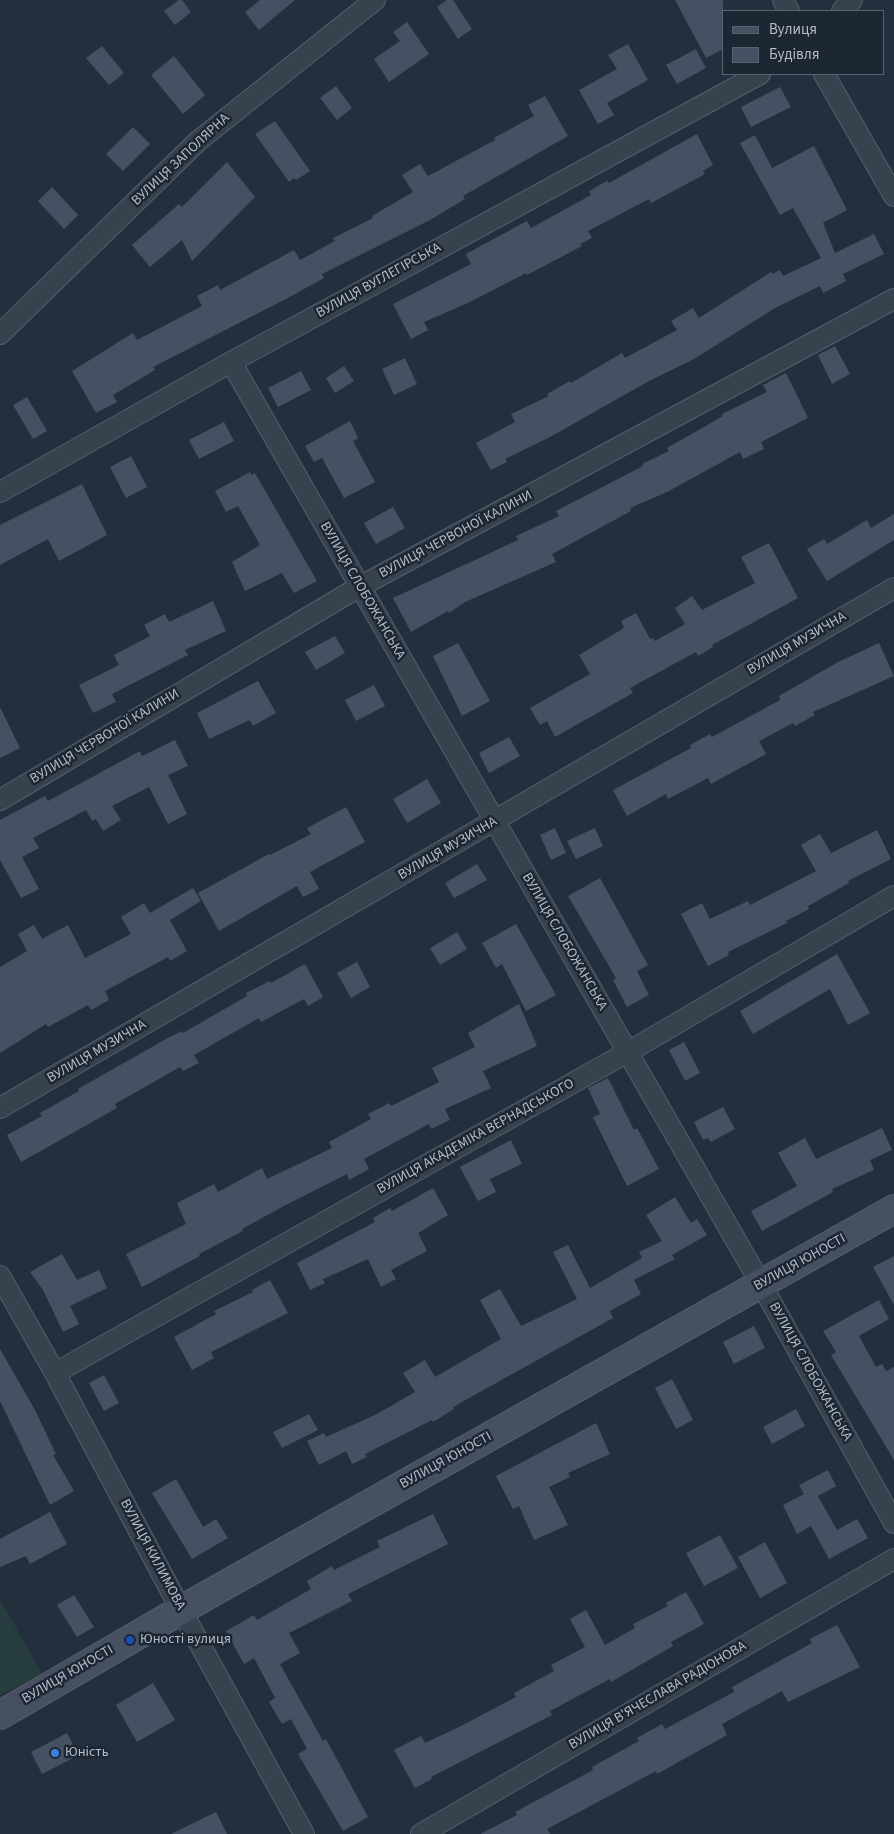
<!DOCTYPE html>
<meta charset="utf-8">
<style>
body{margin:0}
#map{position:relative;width:894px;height:1834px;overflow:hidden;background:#242f3e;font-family:"Source Sans 3",sans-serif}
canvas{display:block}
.legend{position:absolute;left:722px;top:10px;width:162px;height:65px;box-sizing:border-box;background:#1d2633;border:1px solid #59626f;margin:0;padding:6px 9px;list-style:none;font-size:15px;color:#b4bcc9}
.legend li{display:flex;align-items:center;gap:10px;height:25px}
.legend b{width:25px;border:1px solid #59626f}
</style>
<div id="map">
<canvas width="894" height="1834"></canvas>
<ul class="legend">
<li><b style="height:6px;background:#465061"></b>Вулиця</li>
<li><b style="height:14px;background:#455162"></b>Будівля</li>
</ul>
</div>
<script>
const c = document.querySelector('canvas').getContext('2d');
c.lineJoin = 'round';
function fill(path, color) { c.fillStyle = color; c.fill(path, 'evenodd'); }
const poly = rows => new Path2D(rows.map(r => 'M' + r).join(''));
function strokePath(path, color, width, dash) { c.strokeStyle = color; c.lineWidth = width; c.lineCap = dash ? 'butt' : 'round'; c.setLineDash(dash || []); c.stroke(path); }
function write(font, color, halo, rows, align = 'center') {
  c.font = font + ' "Source Sans 3",sans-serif'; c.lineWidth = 5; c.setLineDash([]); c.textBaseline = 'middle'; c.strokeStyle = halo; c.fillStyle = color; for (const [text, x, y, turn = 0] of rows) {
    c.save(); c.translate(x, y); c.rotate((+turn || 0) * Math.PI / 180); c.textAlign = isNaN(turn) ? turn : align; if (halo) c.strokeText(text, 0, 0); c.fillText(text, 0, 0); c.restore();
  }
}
fill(poly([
 [0,1599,42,1674,0,1695]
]), '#263c3f');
fill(poly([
 [179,0,182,0,191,12,175,25,164,11],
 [260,0,295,0,259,30,245,12],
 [447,0,453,0,472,29,458,39,437,7],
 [675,0,723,0,723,49,706,58],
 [407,22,429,54,389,82,374,59,400,41,393,32],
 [628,44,648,80,607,103,614,115,598,124,579,90,617,69,608,55],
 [102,46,124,73,109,85,86,58],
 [696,49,706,68,677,84,666,65],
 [174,56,205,95,183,114,151,75],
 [336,86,352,108,337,120,320,98],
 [780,87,791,107,751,127,741,107],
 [545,96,568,136,463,196,465,199,430,220,322,274,324,278,284,300,153,367,155,370,113,395,117,402,96,413,72,371,133,333,137,340,202,306,197,296,218,285,220,290,294,250,300,260,335,241,333,238,373,218,372,216,413,192,402,175,420,164,428,176,495,140,494,138,534,116,528,105],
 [275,121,310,171,296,180,294,178,289,182,255,134],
 [133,127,150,144,123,171,106,154],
 [697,134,713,165,703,171,705,174,651,203,649,199,588,231,592,238,580,244,582,246,527,275,526,273,470,302,424,322,428,330,411,339,393,304,471,264,466,254,527,221,531,228,591,195,589,191,607,181,609,183],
 [755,135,772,168,814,146,847,210,823,223,835,253,874,234,884,254,843,274,846,281,823,293,820,286,775,308,694,359,649,381,550,437,505,459,507,462,491,470,476,443,515,422,511,414,549,396,547,394,570,381,571,383,622,353,625,358,677,330,671,321,693,308,699,318,771,272,772,274,780,270,783,276,821,258,793,208,780,215,740,143],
 [227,162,255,197,192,261,182,240,150,267,132,245,179,204,182,207],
 [52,187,78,215,64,229,38,201],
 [835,346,850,374,832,384,818,355],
 [405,358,417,384,394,395,382,369],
 [344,366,354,381,335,393,326,378],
 [301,371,311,390,278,407,268,388],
 [786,373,808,418,761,442,764,449,743,459,740,452,667,492,630,508,631,511,552,554,556,562,465,602,449,613,448,611,411,632,393,598,518,540,516,536,559,516,556,511,643,466,642,464,669,451,667,448,723,416,722,414,767,392,763,385],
 [27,397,47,431,33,439,13,405],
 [350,421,358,438,353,441,375,482,344,498,322,458,314,462,305,446],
 [224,422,234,441,199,459,189,440],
 [131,456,147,487,126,498,110,467],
 [250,472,252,475,255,473,317,581,294,593,282,573,245,591,232,562,260,545,238,506,226,512,215,491],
 [82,484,107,535,59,561,48,539,0,565,0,525],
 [393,507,405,528,376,544,364,523],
 [894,514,894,540,827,581,807,549,824,539,827,544,867,520,871,528],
 [769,543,798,598,712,645,713,647,698,656,696,652,630,688,633,693,555,737,547,721,540,725,530,708,590,674,579,655,624,628,621,621,636,613,650,639,653,638,655,641,685,624,675,608,692,596,702,610,755,583,741,557],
 [213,601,226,631,185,650,188,655,112,694,116,702,93,713,79,685,119,665,114,655,150,636,144,625,165,614,169,622],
 [335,636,345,653,316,670,305,652],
 [458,643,490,701,462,716,433,656],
 [879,643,894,676,813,712,815,715,795,726,793,723,759,741,766,754,711,784,708,778,668,799,666,794,627,816,613,790,691,748,690,745,710,734,712,737,780,700,779,696,838,662],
 [258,681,276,713,253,726,250,720,209,739,197,713],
 [374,685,385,706,356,721,345,700],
 [0,707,20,748,0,758],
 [509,737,520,756,489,773,479,753],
 [175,740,188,766,168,775,187,814,168,824,149,787,112,806,121,820,103,831,96,819,92,821,86,810,33,838,39,848,22,857,39,889,21,898,0,860,0,820,45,796,48,801,140,751,142,756],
 [427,779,441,803,407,823,393,799],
 [346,807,365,842,310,872,319,889,303,897,297,886,219,931,198,893,269,854,270,855,311,834,307,828],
 [555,828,566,853,551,860,540,835],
 [595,828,603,846,576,859,567,841],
 [877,830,891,859,848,881,849,883,808,906,809,909,786,921,787,923,728,952,729,955,708,966,681,914,702,903,710,919,748,901,750,905,816,871,801,845,820,834,831,853],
 [477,864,487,880,454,898,445,883],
 [600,878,648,965,637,971,649,995,627,1007,613,980,616,978,568,896],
 [193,888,201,901,170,920,187,951,170,961,168,957,105,991,109,1000,91,1010,88,1005,48,1027,46,1024,0,1053,0,967,27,951,18,934,34,925,42,939,68,925,85,958,131,934,121,917,144,903,150,913],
 [516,924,556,995,526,1011,502,964,496,968,482,943],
 [457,932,467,949,440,965,430,948],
 [837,954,870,1013,848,1025,830,989,753,1034,740,1011],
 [357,962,370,987,351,998,337,973],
 [305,964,323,997,308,1006,304,999,261,1022,259,1018,194,1055,199,1063,183,1071,180,1067,115,1104,117,1108,21,1162,7,1135,42,1116,40,1113,79,1091,78,1089,166,1039,182,1031,183,1033,247,996,246,993,270,981,271,983],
 [519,1004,537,1046,483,1071,491,1088,445,1109,450,1120,431,1129,429,1124,364,1159,369,1169,349,1180,347,1174,282,1207,242,1229,243,1231,199,1254,200,1256,142,1287,126,1254,186,1224,177,1203,214,1184,218,1192,262,1168,267,1179,332,1148,329,1142,371,1119,368,1114,389,1103,391,1106,439,1082,432,1068,475,1047,468,1033],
 [684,1042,700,1073,685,1081,669,1050],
 [608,1078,634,1130,637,1128,659,1169,627,1186,593,1117,600,1114,588,1088],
 [723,1107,735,1129,711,1142,708,1138,703,1140,694,1122],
 [882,1128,892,1150,870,1160,874,1170,832,1189,833,1192,762,1231,751,1211,797,1186,778,1153,805,1138,816,1159],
 [511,1140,522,1164,490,1179,496,1192,478,1201,460,1167],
 [433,1188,448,1215,418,1233,427,1251,391,1270,396,1279,381,1287,368,1259,323,1279,325,1283,310,1290,297,1263,375,1222,373,1218,390,1208,392,1211],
 [675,1197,691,1223,697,1219,707,1235,672,1255,675,1259,634,1280,641,1294,610,1311,613,1318,453,1407,454,1409,433,1422,432,1420,365,1454,367,1457,352,1464,346,1451,319,1465,307,1441,324,1433,326,1437,377,1414,415,1392,403,1373,425,1360,435,1377,501,1339,480,1300,500,1289,521,1326,577,1299,553,1252,568,1245,590,1288,642,1258,639,1252,662,1241,646,1215],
 [62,1254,77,1280,99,1270,107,1288,70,1306,79,1324,63,1332,43,1290,30,1272],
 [894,1256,894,1305,873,1267],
 [270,1280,288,1313,211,1352,214,1358,192,1370,174,1337,216,1314,214,1311,253,1292,252,1290],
 [879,1300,889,1319,859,1336,876,1367,882,1364,886,1371,894,1367,894,1460,831,1355,836,1352,823,1331],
 [754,1326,765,1348,734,1364,723,1342],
 [0,1349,35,1410,56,1454,53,1455,74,1491,50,1505,0,1401],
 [104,1375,119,1403,104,1411,89,1383],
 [672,1379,693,1420,676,1429,655,1388],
 [796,1409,805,1426,772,1444,763,1427],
 [309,1414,318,1430,282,1448,273,1432],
 [596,1423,610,1454,568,1473,570,1477,549,1487,568,1525,534,1540,519,1506,513,1509,496,1476],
 [828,1470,836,1486,818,1496,837,1530,857,1519,868,1538,829,1559,811,1526,797,1534,783,1505,804,1494,799,1485],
 [176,1479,203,1527,216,1519,228,1538,192,1559,152,1493],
 [50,1512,67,1544,30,1564,26,1556,0,1567,0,1539],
 [433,1514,448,1544,348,1594,352,1601,289,1633,300,1653,280,1664,323,1741,326,1739,368,1817,343,1831,298,1754,307,1749,291,1719,282,1724,269,1702,275,1698,254,1658,244,1664,226,1631,254,1615,257,1620,311,1589,307,1581,332,1566,334,1570,380,1547,377,1541],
 [720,1535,738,1568,704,1586,686,1553],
 [765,1542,787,1583,760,1598,738,1557],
 [686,1592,704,1624,671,1642,673,1646,611,1682,610,1679,550,1711,552,1715,431,1777,432,1779,415,1788,394,1750,421,1736,425,1743,459,1727,516,1697,514,1693,554,1671,551,1665,585,1647,570,1619,586,1610,605,1645,635,1628,633,1624,668,1606,666,1603],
 [74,1595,94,1627,77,1637,57,1605],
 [837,1625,860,1667,788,1702,782,1691,722,1724,727,1735,657,1774,656,1771,547,1829,550,1834,480,1834,517,1815,515,1812,593,1770,592,1767,639,1741,637,1738,662,1724,665,1729,734,1692,732,1687,812,1643,810,1639],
 [153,1683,175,1720,137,1742,116,1705],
 [67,1733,79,1755,42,1774,31,1752],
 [216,1812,227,1834,171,1834]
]), '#455162');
const street = poly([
 [783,0,789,11],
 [842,11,852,0],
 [824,74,894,196],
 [0,334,198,141,375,0],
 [231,362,761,1284,894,1523],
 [0,492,231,362,760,74],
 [0,800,359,587,894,299],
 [0,1108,894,588],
 [0,1276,55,1373,181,1610,304,1834],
 [55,1373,628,1052,894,896],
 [421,1834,894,1559]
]);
const secondary = poly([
 [0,1715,181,1610,894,1209]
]);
strokePath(street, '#565f6c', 22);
strokePath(secondary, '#565f6c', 30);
strokePath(street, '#38414e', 20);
strokePath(secondary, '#465061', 28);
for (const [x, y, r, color] of [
 [130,1640,5,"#1a4fb4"],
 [55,1753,5,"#3f7fe0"]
]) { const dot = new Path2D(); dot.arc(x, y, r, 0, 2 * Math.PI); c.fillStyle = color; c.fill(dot); strokePath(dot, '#1d2633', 2); }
write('14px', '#b4bcc9', '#1d2633', [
 ["ВУЛИЦЯ ЗАПОЛЯРНА",181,160,-43],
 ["ВУЛИЦЯ ВУГЛЕГІРСЬКА",379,281,-29],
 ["ВУЛИЦЯ ЧЕРВОНОЇ КАЛИНИ",456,535,-28],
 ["ВУЛИЦЯ СЛОБОЖАНСЬКА",362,591,60],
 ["ВУЛИЦЯ МУЗИЧНА",797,644,-30],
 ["ВУЛИЦЯ ЧЕРВОНОЇ КАЛИНИ",105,737,-31],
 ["ВУЛИЦЯ МУЗИЧНА",448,849,-30],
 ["ВУЛИЦЯ СЛОБОЖАНСЬКА",564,942,60],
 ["ВУЛИЦЯ МУЗИЧНА",97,1052,-30],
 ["ВУЛИЦЯ АКАДЕМІКА ВЕРНАДСЬКОГО",476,1137,-29],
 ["ВУЛИЦЯ ЮНОСТІ",800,1263,-29],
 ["ВУЛИЦЯ СЛОБОЖАНСЬКА",810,1372,61],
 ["ВУЛИЦЯ ЮНОСТІ",446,1461,-29],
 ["ВУЛИЦЯ КИЛИМОВА",152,1555,62],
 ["ВУЛИЦЯ ЮНОСТІ",68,1675,-30],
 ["ВУЛИЦЯ В'ЯЧЕСЛАВА РАДІОНОВА",658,1696,-30]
]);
write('14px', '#b4bcc9', '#1d2633', [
 ["Юності вулиця",140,1640],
 ["Юність",65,1753]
], 'left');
</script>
